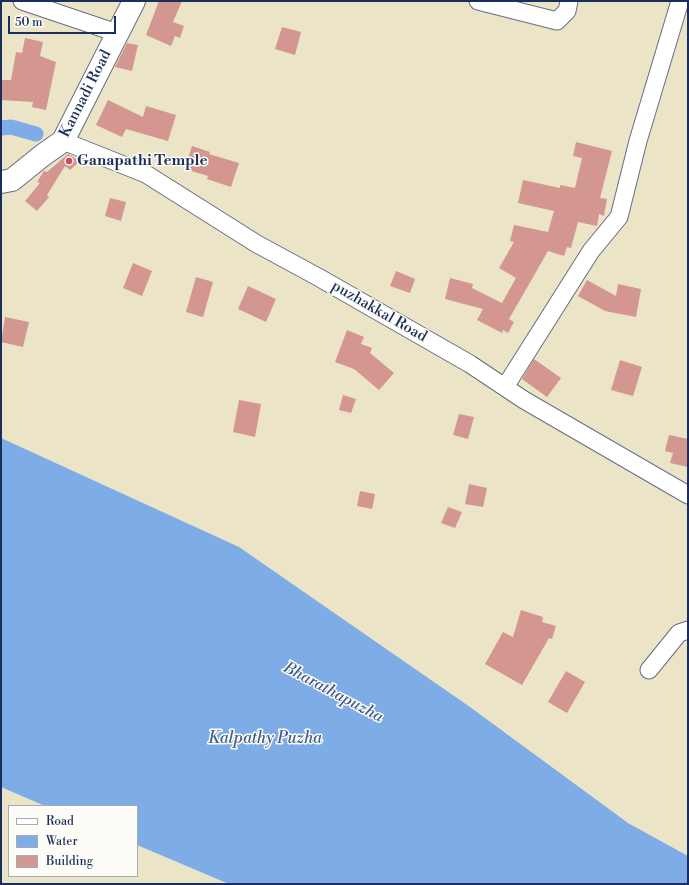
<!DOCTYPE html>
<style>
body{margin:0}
#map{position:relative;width:689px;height:885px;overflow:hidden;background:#ece4c6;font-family:"Libre Bodoni",serif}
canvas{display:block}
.frame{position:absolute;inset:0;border:2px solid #1b2f5e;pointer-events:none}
.legend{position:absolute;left:8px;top:805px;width:130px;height:72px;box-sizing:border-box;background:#fdfcf7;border:1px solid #a3aaba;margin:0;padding:5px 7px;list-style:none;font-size:12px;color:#1b2f5e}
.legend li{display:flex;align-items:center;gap:8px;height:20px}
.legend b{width:20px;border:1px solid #a3aaba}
.scale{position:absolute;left:8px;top:16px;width:108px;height:18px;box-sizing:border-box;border:2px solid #1b2f5e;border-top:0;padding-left:5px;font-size:12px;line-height:14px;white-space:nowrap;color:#1b2f5e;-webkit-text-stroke:3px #fdfcf7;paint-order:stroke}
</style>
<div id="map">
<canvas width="689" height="885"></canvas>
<div class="frame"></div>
<ul class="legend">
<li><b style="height:5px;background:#fff"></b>Road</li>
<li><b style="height:11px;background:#7dace7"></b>Water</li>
<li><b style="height:11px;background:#d39690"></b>Building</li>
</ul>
<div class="scale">50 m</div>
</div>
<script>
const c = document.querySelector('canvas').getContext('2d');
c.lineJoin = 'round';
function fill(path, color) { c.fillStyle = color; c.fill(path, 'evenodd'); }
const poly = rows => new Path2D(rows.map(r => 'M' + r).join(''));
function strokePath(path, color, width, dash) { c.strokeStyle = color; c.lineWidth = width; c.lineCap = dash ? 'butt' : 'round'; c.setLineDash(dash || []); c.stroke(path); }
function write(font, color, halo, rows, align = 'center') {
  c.font = font + ' "Libre Bodoni",serif'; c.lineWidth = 3; c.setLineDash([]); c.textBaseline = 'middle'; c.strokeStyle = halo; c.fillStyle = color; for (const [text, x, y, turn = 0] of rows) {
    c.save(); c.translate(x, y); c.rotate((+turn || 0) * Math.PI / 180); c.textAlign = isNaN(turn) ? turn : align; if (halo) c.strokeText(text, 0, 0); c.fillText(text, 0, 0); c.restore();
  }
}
fill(poly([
 [1,438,239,547,470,707,628,823,688,856,688,884,229,884,137,845,137,806,45,806,1,787]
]), '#7dace7');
strokePath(poly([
 [1,128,11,127,36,134]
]), '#7dace7', 15);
fill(poly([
 [159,1,182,1,173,22,184,26,180,38,175,36,171,46,146,35],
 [282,27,301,32,295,55,275,49],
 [25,38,43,42,40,56,56,62,46,110,32,107,33,102,1,100,1,80,11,80,16,52,22,53],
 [127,43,138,45,132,71,115,67],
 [108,100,143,117,146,106,176,115,168,141,126,129,122,137,96,125],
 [576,142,612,151,600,198,607,199,604,216,599,214,597,226,578,222,571,248,567,247,564,256,548,251,509,319,514,322,508,333,503,330,502,333,477,320,483,309,445,299,450,278,473,284,472,288,502,303,516,278,499,268,514,242,510,241,514,225,548,232,554,211,518,203,523,180,560,188,560,185,575,188,582,158,573,156],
 [192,146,210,152,209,154,239,163,231,187,207,179,208,176,185,169],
 [68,154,80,161,70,170,65,166,47,195,49,197,37,211,25,201,40,183,37,182,44,171,47,172],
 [110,198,126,202,121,221,105,216],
 [133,263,152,271,142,296,123,288],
 [396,271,415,279,410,293,390,286],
 [196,277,213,282,203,317,186,312],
 [587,280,616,296,618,284,641,289,636,317,605,311,578,296],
 [248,286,276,299,266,322,238,309],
 [5,317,29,322,23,347,1,342],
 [347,330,364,337,361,344,372,348,370,353,394,373,379,390,354,369,335,362],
 [534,359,561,378,547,397,522,379],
 [620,360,642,367,633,396,611,390],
 [343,395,356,399,351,413,339,410],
 [239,400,261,404,255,437,233,432],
 [459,414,474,417,468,439,453,435],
 [669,435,688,439,688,467,670,463,673,453,665,451],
 [469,484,487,488,483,507,465,504],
 [360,491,375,494,372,509,357,506],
 [448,507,462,512,455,528,441,523],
 [521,610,543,617,542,622,556,626,552,639,549,638,522,685,485,664,503,632,513,637],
 [566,671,585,682,567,713,548,702]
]), '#d39690');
const minor = poly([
 [22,1,117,33],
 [478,1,557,21,567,11,569,1],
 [63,141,146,174,257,244,318,277,470,364,524,400,688,495],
 [505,387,591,251,619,217,638,141,680,1],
 [649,670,679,633,688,630]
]);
const tertiary = poly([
 [1,182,12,180,43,155,63,141,134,1]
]);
strokePath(minor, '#646e82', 19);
strokePath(tertiary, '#646e82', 24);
strokePath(minor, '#fff', 17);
strokePath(tertiary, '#fff', 22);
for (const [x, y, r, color] of [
 [69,161,4,"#d1495b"]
]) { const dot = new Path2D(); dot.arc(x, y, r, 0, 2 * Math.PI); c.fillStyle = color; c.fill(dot); strokePath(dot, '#fdfcf7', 1.5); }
write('15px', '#1b2f5e', '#fdfcf7', [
 ["Kannadi Road",86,94,-63],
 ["puzhakkal Road",379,312,30]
]);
write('bold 15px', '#1b2f5e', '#fdfcf7', [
 ["Ganapathi Temple",77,161]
], 'left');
write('italic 16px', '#3d5b8e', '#fdfcf7', [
 ["Bharathapuzha",333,693,28],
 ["Kalpathy Puzha",265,739]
]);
</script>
